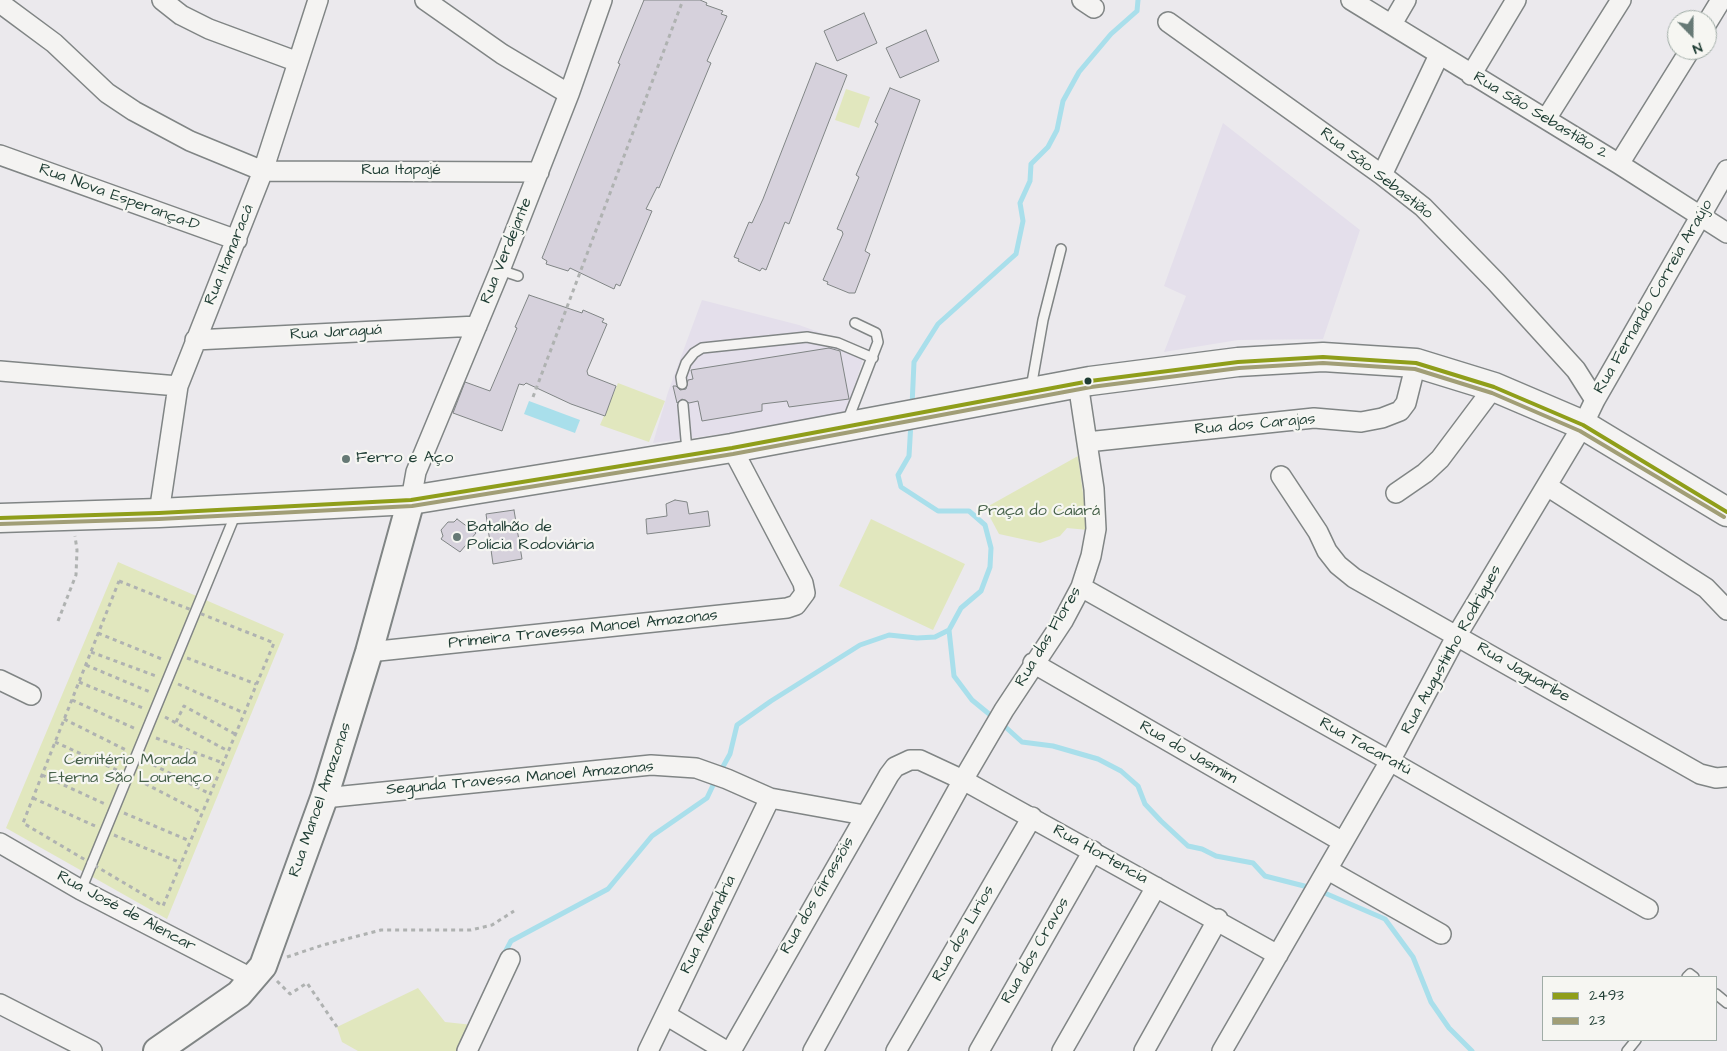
<!DOCTYPE html>
<meta charset="utf-8">
<style>
body{margin:0}
#map{position:relative;width:1727px;height:1051px;overflow:hidden;background:#ebe9ed;font-family:"Architects Daughter",sans-serif}
canvas{display:block}
.legend{position:absolute;left:1542px;top:976px;width:175px;height:65px;box-sizing:border-box;background:#f6f6f2;border:1px solid #a0aca6;margin:0;padding:6px 9px;list-style:none;font-size:15px;color:#1f3d34}
.legend li{display:flex;align-items:center;gap:10px;height:25px}
.legend b{width:25px;border:1px solid #a0aca6}
.north{position:absolute;left:1667px;top:10px;width:50px;height:50px;box-sizing:border-box;background:#f6f6f2;border:1px solid #a0aca6;border-radius:50%;rotate:158deg;font-size:14px;font-weight:700;line-height:20px;text-align:center;color:#1f3d34}
.north::after{content:'';display:block;margin:auto;width:18px;height:22px;background:#667975;clip-path:polygon(50% 0,100% 100%,50% 72%,0 100%)}
</style>
<div id="map">
<canvas width="1727" height="1051"></canvas>
<ul class="legend">
<li><b style="height:6px;background:#8f9e1a"></b>2493</li>
<li><b style="height:6px;background:#a19e76"></b>23</li>
</ul>
<div class="north">N</div>
</div>
<script>
const c = document.querySelector('canvas').getContext('2d');
c.lineJoin = 'round';
function fill(path, color) { c.fillStyle = color; c.fill(path, 'evenodd'); }
const poly = rows => new Path2D(rows.map(r => 'M' + r).join(''));
function strokePath(path, color, width, dash) { c.strokeStyle = color; c.lineWidth = width; c.lineCap = dash ? 'butt' : 'round'; c.setLineDash(dash || []); c.stroke(path); }
function write(font, color, halo, rows, align = 'center') {
  c.font = font + ' "Architects Daughter",sans-serif'; c.lineWidth = 4.5; c.setLineDash([]); c.textBaseline = 'middle'; c.strokeStyle = halo; c.fillStyle = color; for (const [text, x, y, turn = 0] of rows) {
    c.save(); c.translate(x, y); c.rotate((+turn || 0) * Math.PI / 180); c.textAlign = isNaN(turn) ? turn : align; if (halo) c.strokeText(text, 0, 0); c.fillText(text, 0, 0); c.restore();
  }
}
fill(poly([
 [1223,123,1360,230,1323,339,1238,340,1164,352,1186,296,1164,286],
 [702,300,799,325,866,349,845,418,653,443,668,392]
]), '#e4dfeb');
fill(poly([
 [846,89,870,97,859,128,835,120],
 [618,383,665,401,649,442,600,425],
 [1078,456,1088,530,1067,528,1060,536,1040,543,999,534,985,508],
 [871,519,965,564,933,630,839,586],
 [118,562,284,634,167,919,6,828],
 [418,988,445,1022,473,1025,462,1051,358,1051,342,1042,337,1027]
]), '#e1e7be');
fill(poly([
 [529,401,580,420,575,433,524,414]
]), '#a9dfeb');
strokePath(poly([
 [912,406,914,362,938,324,1016,254,1023,221,1020,203,1030,181,1031,164,1048,147,1057,130,1063,101,1079,72,1111,34,1137,11,1138,0],
 [949,630,954,676,972,700,994,718],
 [1001,723,1022,742,1053,746,1098,759,1121,771,1138,786,1145,804,1161,821,1188,846,1202,849,1216,856,1253,863,1265,876,1312,888],
 [720,772,730,754,737,725,771,701,860,645,889,635,917,638,935,637,949,630,961,608,981,591,990,567,991,548,985,525,969,511,938,511,901,487,898,475,909,456,911,422],
 [1320,891,1385,919,1413,957,1431,1002,1449,1028,1472,1051],
 [503,956,511,941,608,889,652,836,707,798,716,779]
]), '#a9dfeb', 5);
const building = poly([
 [644,0,700,0,707,3,706,5,723,11,721,14,727,16,707,61,711,63,671,159,659,188,657,187,646,209,652,211,620,286,616,284,614,289,570,268,568,271,546,264,547,261,542,258,620,64,618,63,644,0],
 [864,13,877,43,837,61,824,31,864,13],
 [926,30,939,61,900,78,886,48,926,30],
 [816,63,847,75,789,224,785,222,766,270,762,268,760,271,738,261,739,259,734,257,749,222,752,223,763,199,816,63],
 [890,88,920,100,865,251,870,254,855,293,849,293,827,284,828,282,823,280,843,234,842,231,837,229,859,177,856,175,878,124,875,122,890,88],
 [529,295,582,313,583,310,604,319,602,322,607,324,587,371,588,375,616,386,605,416,571,404,526,383,524,385,519,384,502,431,453,413,465,382,490,391,517,328,515,327,529,295],
 [829,348,840,351,849,399,789,407,787,401,762,404,762,411,702,421,698,401,689,403,682,399,677,403,673,386,676,386,680,390,686,389,688,380,693,379,691,370,829,348],
 [675,500,687,502,689,514,708,511,710,526,647,534,646,519,667,516,666,504,675,500],
 [514,510,522,559,493,564,486,514,514,510],
 [457,519,476,533,460,552,441,539,443,536,441,530,448,522,454,522,457,519]
]);
fill(building, '#d6d1dc');
strokePath(building, '#808585', 1);
const lane = poly([
 [500,270,518,276],
 [682,384,681,377,686,363,694,353,702,348,807,337,838,343,873,358],
 [1031,388,1043,320,1061,249],
 [683,405,687,451],
 [847,422,878,342,876,333,855,323],
 [81,890,236,513],
 [1687,977,1690,974,1694,977],
 [1716,994,1727,1003],
 [1627,1051,1636,1040]
]);
const street = poly([
 [162,0,181,15,209,29,298,62],
 [425,0,502,54,569,94],
 [1082,0,1094,8],
 [1351,0,1619,164,1727,233],
 [0,3,54,43,107,93,134,111,190,141,263,171,539,172],
 [1168,22,1382,175,1423,207,1496,282,1576,370,1595,400],
 [1707,23,1721,0],
 [1392,24,1406,0],
 [1471,75,1516,0],
 [1546,119,1621,0],
 [0,155,237,240],
 [1619,164,1690,50],
 [1382,175,1439,55],
 [195,340,477,326],
 [0,371,178,386],
 [1087,442,1314,418,1361,422,1382,418,1400,411,1406,403,1416,363],
 [1281,476,1318,532,1327,551,1338,565,1354,578,1700,774,1716,778,1727,777],
 [1547,486,1706,588,1727,610],
 [1396,493,1425,473,1440,459,1494,387],
 [411,500,416,472,500,270,569,94,602,0],
 [159,513,178,386,263,171,318,0],
 [1081,587,1390,761,1648,909],
 [369,652,787,608,796,605,805,593,803,583,732,448],
 [1033,663,1343,842],
 [0,680,31,695],
 [324,798,651,765,696,768,727,779,770,798,864,815],
 [0,843,81,890,253,979],
 [1328,870,1441,934],
 [0,1004,92,1051],
 [666,1015,726,1051],
 [467,1051,510,959],
 [648,1051,770,798],
 [731,1051,889,775,895,767,910,760,920,760,963,780,1278,955],
 [813,1051,963,780,1004,710,1063,621,1081,587,1091,556,1096,529,1094,489,1078,383],
 [896,1051,1032,817],
 [979,1051,1093,851],
 [1062,1051,1156,887],
 [1144,1051,1218,919],
 [1222,1051,1390,761,1457,635,1583,425,1595,400,1727,170]
]);
const secondary = poly([
 [157,1051,239,994,263,966,324,798,369,652,411,500]
]);
const primary = poly([
 [0,518,159,513,411,500,732,448,1090,381,1238,362,1323,357,1416,363,1494,387,1583,425,1727,512]
]);
strokePath(lane, '#808585', 12);
strokePath(street, '#808585', 22);
strokePath(secondary, '#808585', 30);
strokePath(primary, '#808585', 31);
strokePath(poly([
 [533,397,683,0],
 [119,581,274,643,163,906,23,823,119,581],
 [58,621,76,575,77,550,75,536],
 [98,633,164,660],
 [91,652,156,676],
 [187,658,256,684],
 [86,665,150,692],
 [79,682,143,708],
 [178,684,244,713],
 [72,700,136,729],
 [165,717,228,751],
 [64,719,128,751],
 [176,722,184,706,235,734],
 [156,738,223,763],
 [55,742,119,771],
 [146,761,210,794],
 [42,775,105,804],
 [138,780,202,813],
 [33,798,95,826],
 [124,813,190,841],
 [114,835,181,863],
 [287,957,323,945,381,930,471,930,492,925,514,911],
 [277,981,290,994,307,983,337,1027]
]), '#afb2b1', 3, [4, 4]);
strokePath(lane, '#f4f3f2', 9);
strokePath(street, '#f4f3f2', 19);
strokePath(secondary, '#f4f3f2', 26);
strokePath(primary, '#f4f3f2', 28);
strokePath(poly([
 [0,518,159,513,411,500,732,448,1090,381,1238,362,1323,357,1416,363,1494,387,1583,425,1727,512]
]), '#8f9e1a', 4);
strokePath(poly([
 [0,524,159,519,412,506,733,454,1091,387,1239,368,1323,363,1415,369,1492,393,1580,431,1724,517]
]), '#a19e76', 4);
for (const [x, y, r, color] of [
 [1088,381,4.5,"#1f3d34"],
 [346,459,5,"#667975"],
 [457,537,5,"#667975"]
]) { const dot = new Path2D(); dot.arc(x, y, r, 0, 2 * Math.PI); c.fillStyle = color; c.fill(dot); strokePath(dot, '#f6f6f2', 2); }
write('16px', '#1f3d34', '#f6f6f2', [
 ["Rua São Sebastião 2",1540,116,31],
 ["Rua Itapajé",401,171],
 ["Rua São Sebastião",1376,174,38],
 ["Rua Nova Esperança-D",119,198,20],
 ["Rua Verdejante",507,251,-68],
 ["Rua Itamaracá",230,255,-68],
 ["Rua Fernando Correia Araújo",1654,297,-60],
 ["Rua Jaraguá",336,333,-3],
 ["Rua dos Carajas",1255,425,-5],
 ["Primeira Travessa Manoel Amazonas",583,630,-6],
 ["Rua das Flores",1049,637,-59],
 ["Rua Augustinho Rodrigues",1452,650,-61],
 ["Rua Jaguaribe",1523,673,30],
 ["Rua Tacaratú",1365,747,29],
 ["Rua do Jasmim",1188,753,30],
 ["Segunda Travessa Manoel Amazonas",520,779,-5],
 ["Rua Manoel Amazonas",321,800,-71],
 ["Rua Hortencia",1100,855,29],
 ["Rua dos Girassóis",818,896,-60],
 ["Rua José de Alencar",126,912,28],
 ["Rua Alexandria",709,925,-64],
 ["Rua dos Lirios",964,934,-60],
 ["Rua dos Cravos",1036,951,-60]
]);
write('16px', '#1f3d34', '#f6f6f2', [
 ["Ferro e Aço",356,459],
 ["Batalhão de",467,528],
 ["Polícia Rodoviária",467,546]
], 'left');
write('16px', '#445f48', '#f6f6f2', [
 ["Praça do Caiará",1039,512],
 ["Cemitério Morada",130,761],
 ["Eterna São Lourenço",130,779]
]);
</script>
